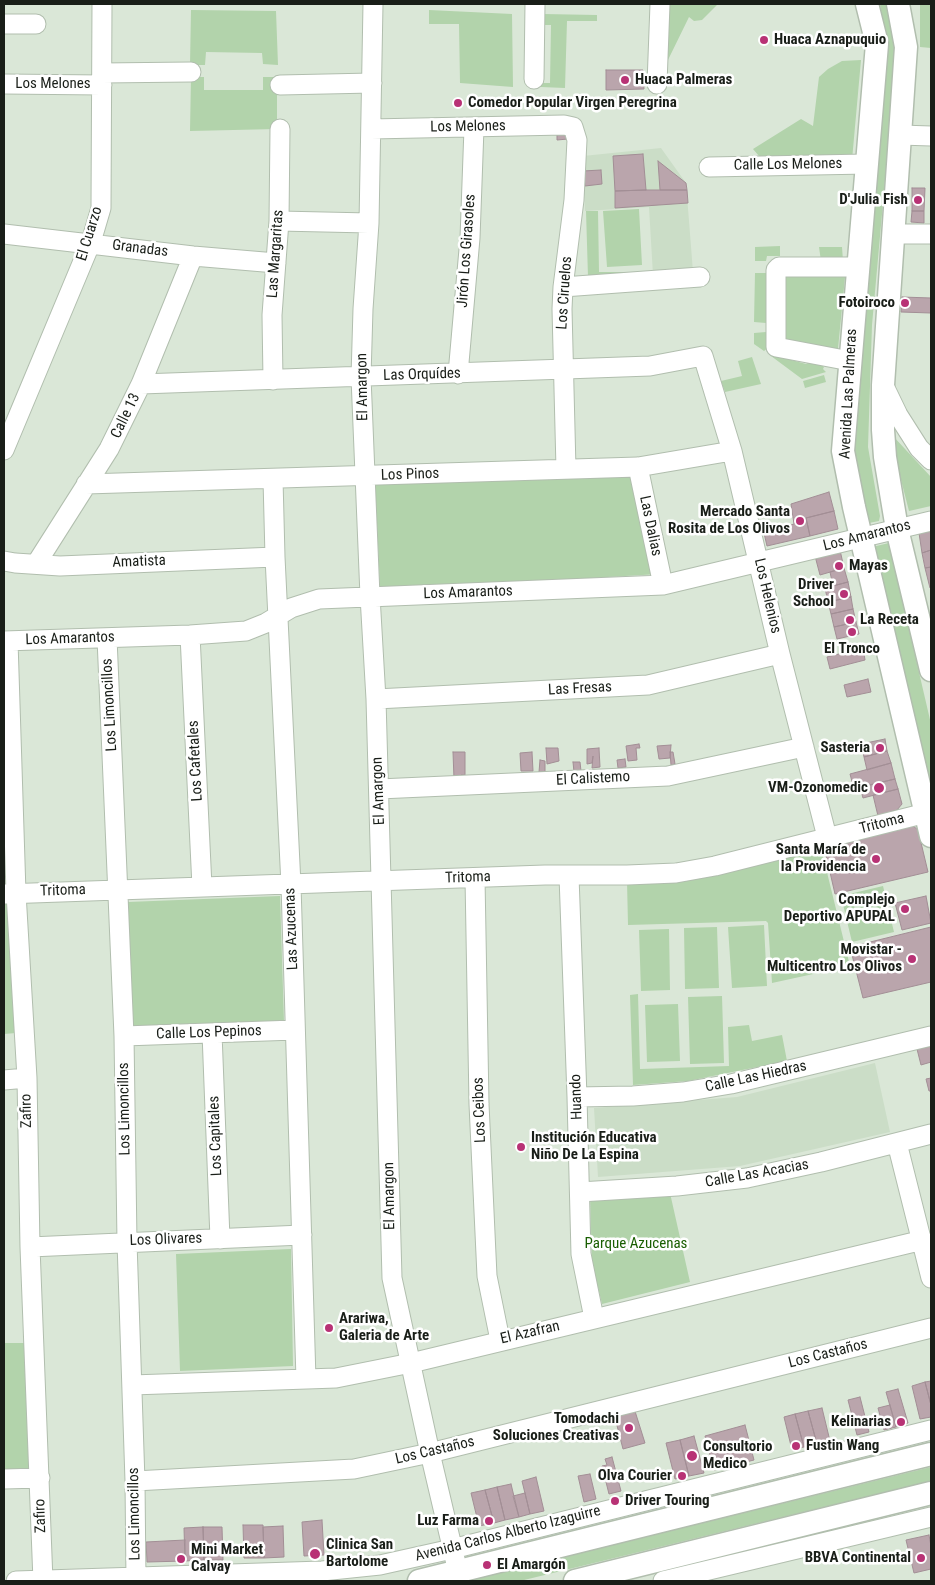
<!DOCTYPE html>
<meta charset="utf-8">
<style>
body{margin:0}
#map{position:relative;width:935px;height:1585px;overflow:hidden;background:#dae7d7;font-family:"Roboto Condensed",sans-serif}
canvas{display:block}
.frame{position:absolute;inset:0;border:5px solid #191e18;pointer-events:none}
</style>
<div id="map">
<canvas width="935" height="1585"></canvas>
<div class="frame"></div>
</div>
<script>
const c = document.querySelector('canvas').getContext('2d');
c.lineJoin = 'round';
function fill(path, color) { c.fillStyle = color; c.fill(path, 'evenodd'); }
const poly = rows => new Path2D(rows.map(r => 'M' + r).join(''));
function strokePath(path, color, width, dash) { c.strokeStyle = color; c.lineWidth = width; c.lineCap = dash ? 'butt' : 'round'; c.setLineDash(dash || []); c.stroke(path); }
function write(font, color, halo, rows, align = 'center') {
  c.font = font + ' "Roboto Condensed",sans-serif'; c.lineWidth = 5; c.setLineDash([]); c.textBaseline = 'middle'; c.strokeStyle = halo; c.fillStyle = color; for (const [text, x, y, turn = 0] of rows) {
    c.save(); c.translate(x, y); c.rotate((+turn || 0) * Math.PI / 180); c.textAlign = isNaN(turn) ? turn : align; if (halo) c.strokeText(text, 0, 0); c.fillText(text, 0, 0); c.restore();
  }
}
fill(poly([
 [661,148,686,183,693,272,653,275,649,207,585,211,583,156],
 [875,1063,890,1132,740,1166,598,1177,594,1108,737,1097]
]), '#cbddc7');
fill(poly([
 [667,4,718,4,702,20,694,21,689,17,667,62],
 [880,4,889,4,897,48,872,325,868,447,880,516,879,521,869,523,866,518,853,449,887,48],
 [920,4,931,4,931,48,920,47],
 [191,10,276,11,278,65,263,64,262,53,206,52,205,65,190,65],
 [429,10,512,14,513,87,460,83,459,24,429,24],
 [543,14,597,15,597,21,567,21,565,88,541,87,541,83,550,83,551,25,542,25],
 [861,60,852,160,764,162,753,149,801,119,813,126,819,77,828,69,842,61],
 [191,77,204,77,204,90,263,90,263,77,277,77,277,129,190,131],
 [639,209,642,265,607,267,603,211],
 [586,211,598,211,599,272,626,272,626,276,588,277],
 [780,246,780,256,767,256,766,261,755,261,755,247],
 [819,247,842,247,843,261,821,261],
 [846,267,837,359,776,347,776,270],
 [755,273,767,273,766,323,754,322],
 [766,332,768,348,764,351,754,344,754,333],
 [774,351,783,354,788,359,806,364,808,363,820,364,824,367,823,369,826,372,802,379,771,356],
 [752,357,761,384,725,392,721,381,742,376,738,361],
 [824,375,826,382,805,388,803,381],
 [893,436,931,477,931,506,909,511,890,437],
 [636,471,659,574,557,580,380,587,375,479],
 [889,543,931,724,931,793,872,547],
 [821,848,850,966,772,983,768,923,766,921,628,925,627,881],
 [883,886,894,932,852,942,841,896],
 [4,895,6,895,16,1033,4,1034],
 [280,896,284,1022,132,1027,128,902],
 [764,925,767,986,732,988,728,927],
 [717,927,719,988,685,989,684,928],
 [669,929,670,990,641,991,639,930],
 [638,994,640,1069,729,1066,728,1027,749,1025,752,1041,782,1035,787,1061,688,1081,633,1085,630,995],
 [722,996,724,1063,690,1064,688,997],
 [678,1004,680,1061,647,1062,645,1005],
 [670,1193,690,1282,602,1304,592,1263,590,1195],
 [291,1249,293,1366,180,1371,176,1254],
 [4,1343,24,1343,31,1471,4,1471],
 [931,1467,931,1481,520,1581,465,1581]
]), '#b2d3ab');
const building = poly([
 [606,70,643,70,644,89,606,90,606,70],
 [568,131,568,139,557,140,557,132,568,131],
 [643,154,646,190,615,191,613,156,643,154],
 [658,161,686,183,687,190,660,190,658,161],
 [601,170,602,184,585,186,583,171,601,170],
 [912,188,925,188,924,211,912,211,912,188],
 [646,190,687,190,688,203,615,208,615,191,646,190],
 [912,211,924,211,924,223,911,222,912,211],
 [902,297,931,298,931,313,901,312,902,297],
 [829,492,834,511,806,518,810,536,767,546,764,533,794,524,791,504,829,492],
 [834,511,838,529,810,536,806,518,834,511],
 [931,531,931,550,922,553,919,533,931,531],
 [840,550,844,568,820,575,815,556,840,550],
 [931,550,931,567,925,568,922,553,931,550],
 [931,567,931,588,930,588,925,568,931,567],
 [844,568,848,582,833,586,830,572,844,568],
 [848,582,851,597,828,602,825,588,848,582],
 [851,597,853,609,831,614,828,602,851,597],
 [853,609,856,622,834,627,831,614,853,609],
 [856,622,859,634,837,639,834,627,856,622],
 [863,648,865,660,830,669,827,657,863,648],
 [868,679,871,692,847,697,844,685,868,679],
 [885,739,887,751,864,757,861,744,885,739],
 [639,744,640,748,636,748,637,760,628,761,626,746,639,744],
 [671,745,670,758,659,759,657,746,671,745],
 [546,748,558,748,559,761,547,764,546,748],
 [599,748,600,767,592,768,593,756,592,763,587,764,587,749,599,748],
 [887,751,891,763,867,770,864,757,887,751],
 [453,752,465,752,465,775,461,775,461,778,454,779,453,752],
 [532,752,533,771,521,771,520,753,532,752],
 [670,752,673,752,675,764,671,765,670,752],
 [625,759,626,767,618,768,617,760,625,759],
 [540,760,545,761,545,772,539,772,540,760],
 [573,762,580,762,581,771,574,772,573,762],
 [891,763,895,779,854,789,850,774,891,763],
 [895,779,898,789,863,798,860,787,895,779],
 [898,789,902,804,897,810,878,816,873,795,898,789],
 [912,825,918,830,928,872,835,894,824,846,912,825],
 [926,896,931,923,902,930,895,903,926,896],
 [931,927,931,982,863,998,850,947,931,927],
 [931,1046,931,1062,921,1065,917,1049,931,1046],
 [931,1078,931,1091,929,1091,926,1079,931,1078],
 [931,1381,931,1405,925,1382,931,1381],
 [925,1382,931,1405,931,1417,920,1419,912,1386,925,1382],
 [898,1389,908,1423,896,1427,886,1392,898,1389],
 [860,1397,869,1432,857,1435,848,1400,860,1397],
 [890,1405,896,1427,884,1430,878,1408,890,1405],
 [634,1408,645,1443,623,1449,614,1414,634,1408],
 [822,1408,830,1441,817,1444,808,1411,822,1408],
 [808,1411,817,1444,804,1447,795,1414,808,1411],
 [795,1414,804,1447,792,1450,784,1417,795,1414],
 [745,1425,754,1460,714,1470,705,1436,745,1425],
 [694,1436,704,1473,689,1476,680,1440,694,1436],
 [680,1440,689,1476,675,1479,666,1443,680,1440],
 [612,1457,621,1491,609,1494,602,1466,607,1465,605,1459,612,1457],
 [590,1474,596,1499,584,1502,578,1476,590,1474],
 [536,1477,544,1511,530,1514,522,1481,536,1477],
 [511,1484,519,1517,505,1520,497,1487,511,1484],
 [497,1487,505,1520,494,1523,485,1490,497,1487],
 [485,1490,494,1523,479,1526,471,1493,485,1490],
 [525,1493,530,1514,519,1517,513,1496,525,1493],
 [322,1520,324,1555,304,1556,302,1522,322,1520],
 [243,1525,263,1525,264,1558,244,1558,243,1525],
 [283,1526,284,1557,264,1558,263,1527,283,1526],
 [203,1527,222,1527,223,1560,204,1560,203,1527],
 [203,1527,204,1560,185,1561,184,1528,203,1527],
 [929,1535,931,1546,931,1569,914,1573,906,1540,929,1535],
 [185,1540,185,1561,147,1562,146,1542,185,1540]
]);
fill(building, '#baa5ac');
strokePath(building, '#a28e95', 1);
const minor = poly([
 [373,4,369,223,363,309,361,377,370,596,376,699,392,1278,430,1453,458,1572],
 [4,24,36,24],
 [102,73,191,72],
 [534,79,535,4],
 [4,84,102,85],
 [657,84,660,4],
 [280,85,372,83],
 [371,129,564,125,573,127,577,140,574,200,563,287,562,309,566,469],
 [900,135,931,136],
 [709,167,867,164],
 [279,221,369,223],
 [4,234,193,256,276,263],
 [894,234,931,234],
 [563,287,700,277],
 [850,361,776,347,776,270,779,267,858,267],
 [458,374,470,238,474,128],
 [273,380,272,315,279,221,280,129],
 [141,384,650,366,703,356,732,451,780,654,827,837],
 [884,386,898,415,919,448,931,460],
 [4,450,91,242,101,208,102,4],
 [638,467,663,585],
 [273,479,275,557,291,885,306,1379],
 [86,484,638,467,732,451],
 [4,561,15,563,60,566,275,557],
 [36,564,109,449,141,384,193,256],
 [190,635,202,887],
 [107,638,124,1036,127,1242,135,1481,136,1581],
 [4,641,190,635,246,631,266,623,291,608,319,599,663,585,931,521],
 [8,641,16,893,27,1078,30,1247,43,1581],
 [376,699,648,685,780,654],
 [379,789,668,776,804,747],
 [569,876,577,1097,581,1254,594,1318],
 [475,878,479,1104,487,1276,500,1340],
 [4,894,545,875,627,875,676,873,715,866,926,813],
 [212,1033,220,1239],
 [124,1036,295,1030],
 [4,1080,27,1078],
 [577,1097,633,1096,683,1092,731,1084,931,1036],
 [897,1143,931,1278],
 [580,1192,677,1186,747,1178,821,1162,931,1134],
 [30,1247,302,1235],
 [132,1385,336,1378,411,1363,923,1240],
 [4,1479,40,1478],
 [135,1481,354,1469,430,1453,931,1328],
 [16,1581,322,1571,380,1565,452,1549,931,1430],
 [663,1581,931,1517]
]);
const major = poly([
 [867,4,877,44,843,451,854,507,931,836],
 [898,4,906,47,883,385,883,430,885,457,897,529,931,670],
 [419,1581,931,1454],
 [575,1581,931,1493]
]);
strokePath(minor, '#b1beae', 21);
strokePath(major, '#b1beae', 25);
strokePath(minor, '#fff', 19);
strokePath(major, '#fff', 22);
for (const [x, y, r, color] of [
 [764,40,5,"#b83275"],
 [625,80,5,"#b83275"],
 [458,103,5,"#b83275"],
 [918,200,5,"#b83275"],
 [905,303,5,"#b83275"],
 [800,521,5,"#b83275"],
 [839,566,5,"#b83275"],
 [844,594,5,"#b83275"],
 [850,620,5,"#b83275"],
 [852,632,5,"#b83275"],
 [880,748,5,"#b83275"],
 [879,788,6,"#b83275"],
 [876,859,5,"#b83275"],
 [905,909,5,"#b83275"],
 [912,959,5,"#b83275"],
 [521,1147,5,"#b83275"],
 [329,1328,5,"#b83275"],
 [901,1422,5,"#b83275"],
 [629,1428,5,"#b83275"],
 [796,1446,5,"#b83275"],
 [692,1456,6,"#b83275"],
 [682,1476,5,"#b83275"],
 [615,1501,5,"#b83275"],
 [489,1521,5,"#b83275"],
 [315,1554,6,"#b83275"],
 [921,1558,5,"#b83275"],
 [181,1559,5,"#b83275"],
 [487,1565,5,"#b83275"]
]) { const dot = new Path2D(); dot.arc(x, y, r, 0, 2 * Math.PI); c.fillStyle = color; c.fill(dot); strokePath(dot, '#fff', 2); }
write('bold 15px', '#191e18', '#fff', [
 ["Huaca Aznapuquio",774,40,"left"],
 ["Huaca Palmeras",635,80,"left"],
 ["Comedor Popular Virgen Peregrina",468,103,"left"],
 ["D'Julia Fish",908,200],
 ["Fotoiroco",895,303],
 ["Mercado Santa",790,512],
 ["Rosita de Los Olivos",790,529],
 ["Mayas",849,566,"left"],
 ["Driver",834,585],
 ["School",834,602],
 ["La Receta",860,620,"left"],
 ["El Tronco",852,649,"center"],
 ["Sasteria",870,748],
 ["VM-Ozonomedic",868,788],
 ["Santa María de",866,850],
 ["la Providencia",866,867],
 ["Complejo",895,900],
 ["Deportivo APUPAL",895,917],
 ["Movistar -",902,950],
 ["Multicentro Los Olivos",902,967],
 ["Institución Educativa",531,1138,"left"],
 ["Niño De La Espina",531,1155,"left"],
 ["Arariwa,",339,1319,"left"],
 ["Galeria de Arte",339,1336,"left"],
 ["Tomodachi",619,1419],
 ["Soluciones Creativas",619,1436],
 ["Kelinarias",891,1422],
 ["Fustin Wang",806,1446,"left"],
 ["Consultorio",703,1447,"left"],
 ["Medico",703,1464,"left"],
 ["Olva Courier",672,1476],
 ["Driver Touring",625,1501,"left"],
 ["Luz Farma",479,1521],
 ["Clinica San",326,1545,"left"],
 ["Bartolome",326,1562,"left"],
 ["Mini Market",191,1550,"left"],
 ["Calvay",191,1567,"left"],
 ["BBVA Continental",911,1558],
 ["El Amargón",497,1565,"left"]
], 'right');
write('15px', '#191e18', '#fff', [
 ["Los Melones",53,84],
 ["Los Melones",468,127,-1],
 ["Calle Los Melones",788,165,-1],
 ["El Cuarzo",90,234,-73],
 ["Granadas",140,249,7],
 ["Jirón Los Girasoles",467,251,-86],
 ["Las Margaritas",276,254,-86],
 ["Los Ciruelos",565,293,-86],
 ["Las Orquídes",422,375,-2],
 ["El Amargon",363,387,-91],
 ["Avenida Las Palmeras",849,394,-87],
 ["Calle 13",126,416,-64],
 ["Los Pinos",410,475,-2],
 ["Las Dalias",650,526,78],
 ["Los Amarantos",867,536,-14],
 ["Amatista",139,562,-2],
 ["Los Amarantos",468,593,-2],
 ["Los Helenios",767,596,77],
 ["Los Amarantos",70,639,-2],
 ["Las Fresas",580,689,-3],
 ["Los Limoncillos",110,705,-93],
 ["Los Cafetales",196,761,-93],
 ["El Calistemo",593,779,-3],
 ["El Amargon",379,791,-92],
 ["Tritoma",882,824,-14],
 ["Tritoma",468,878,-2],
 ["Tritoma",63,891,-2],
 ["Las Azucenas",292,929,-92],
 ["Calle Los Pepinos",209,1033,-2],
 ["Calle Las Hiedras",756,1077,-12],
 ["Huando",577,1097,-92],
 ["Los Limoncillos",125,1109,-91],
 ["Los Ceibos",480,1110,-92],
 ["Zafiro",27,1111,-91],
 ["Los Capitales",216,1136,-92],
 ["Calle Las Acacias",757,1174,-10],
 ["El Amargon",390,1196,-91],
 ["Los Olivares",166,1240,-2],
 ["El Azafran",530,1333,-13],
 ["Los Castaños",828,1354,-14],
 ["Los Castaños",435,1451,-13],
 ["Los Limoncillos",135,1514,-91],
 ["Zafiro",41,1516,-92],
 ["Avenida Carlos Alberto Izaguirre",508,1534,-14]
]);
write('15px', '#195e01', '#fff', [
 ["Parque Azucenas",636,1244]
]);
</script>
